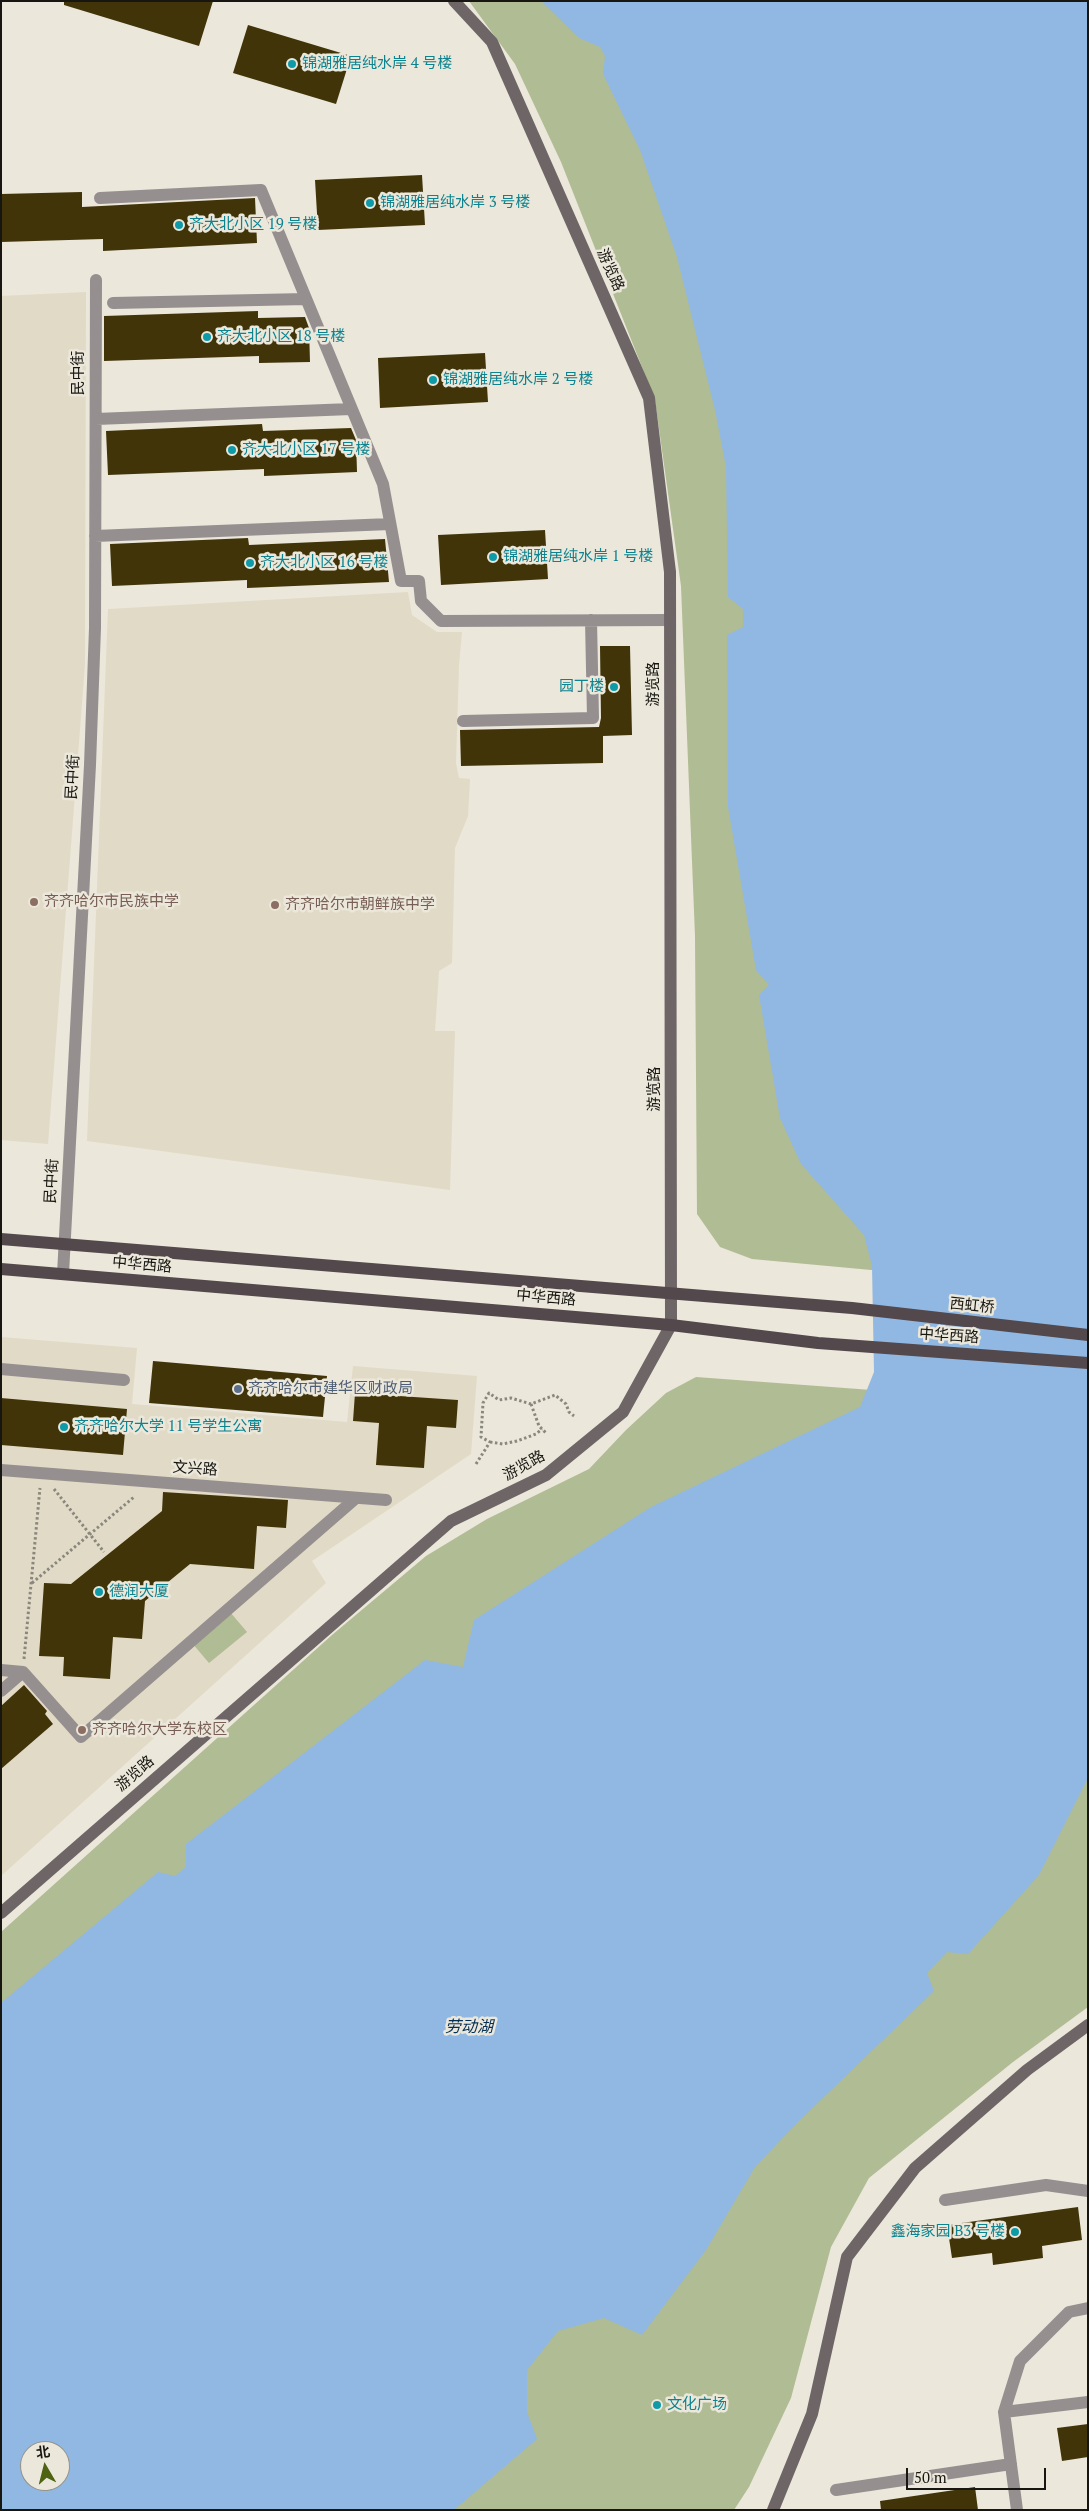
<!DOCTYPE html>
<meta charset="utf-8">
<style>
body{margin:0}
#map{position:relative;width:1089px;height:2511px;overflow:hidden;background:#ebe7da;font-family:"PT Serif","Noto Sans SC",serif}
canvas{display:block}
.frame{position:absolute;inset:0;border:2px solid #171611;pointer-events:none}
.north{position:absolute;left:20px;top:2441px;width:50px;height:50px;box-sizing:border-box;background:#ebe7da;border:1px solid #96938a;border-radius:50%;rotate:352deg;font-size:14px;font-weight:700;line-height:20px;text-align:center;color:#171611}
.north::after{content:'';display:block;margin:auto;width:18px;height:22px;background:#4e6412;clip-path:polygon(50% 0,100% 100%,50% 72%,0 100%)}
.scale{position:absolute;left:906px;top:2468px;width:140px;height:22px;box-sizing:border-box;border:2px solid #171611;border-top:0;padding-left:6px;font-size:15px;line-height:18px;white-space:nowrap;color:#171611;-webkit-text-stroke:4px #ebe7da;paint-order:stroke}
</style>
<div id="map">
<canvas width="1089" height="2511"></canvas>
<div class="frame"></div>
<div class="north">北</div>
<div class="scale">50 m</div>
</div>
<script>
const c = document.querySelector('canvas').getContext('2d');
c.lineJoin = 'round';
function fill(path, color) { c.fillStyle = color; c.fill(path, 'evenodd'); }
const poly = rows => new Path2D(rows.map(r => 'M' + r).join(''));
function strokePath(path, color, width, dash) { c.strokeStyle = color; c.lineWidth = width; c.lineCap = dash ? 'butt' : 'round'; c.setLineDash(dash || []); c.stroke(path); }
function write(font, color, halo, rows, align = 'center') {
  c.font = font + ' "PT Serif","Noto Sans SC",serif'; c.lineWidth = 5; c.setLineDash([]); c.textBaseline = 'middle'; c.strokeStyle = halo; c.fillStyle = color; for (const [text, x, y, turn = 0] of rows) {
    c.save(); c.translate(x, y); c.rotate((+turn || 0) * Math.PI / 180); c.textAlign = isNaN(turn) ? turn : align; if (halo) c.strokeText(text, 0, 0); c.fillText(text, 0, 0); c.restore();
  }
}
fill(poly([
 [86,292,85,664,48,1144,1,1140,1,296],
 [408,592,412,615,437,632,462,632,459,665,456,763,459,778,470,779,468,816,455,848,452,963,439,971,435,1031,455,1031,450,1190,87,1141,108,609],
 [1,1337,137,1348,132,1404,347,1422,353,1366,477,1376,471,1454,312,1561,326,1583,1,1876]
]), '#e1dac6');
fill(poly([
 [469,1,1088,1,1088,1290,752,1259,720,1247,697,1214,695,936,681,586,655,400,561,162,515,64],
 [696,1377,1088,1406,1088,2007,1013,2062,869,2178,831,2247,791,2398,749,2487,734,2510,1,2510,1,1932,332,1635,426,1556,487,1519,589,1469,626,1430,666,1393],
 [30,2451,60,2451,60,2481,30,2481],
 [230,1612,247,1632,209,1663,192,1643]
]), '#b0bc94');
fill(poly([
 [541,1,1088,1,1088,1778,1039,1875,968,1954,947,1952,927,1973,934,1991,798,2122,755,2167,706,2250,642,2335,604,2318,558,2331,527,2370,527,2412,537,2439,454,2510,1,2510,1,2003,158,1872,175,1876,186,1867,186,1844,425,1660,463,1667,474,1620,651,1507,860,1407,874,1372,872,1266,864,1235,801,1164,780,1118,759,995,769,985,756,970,728,807,727,635,743,627,743,609,728,597,726,467,715,410,677,257,640,150,603,74,605,56,600,47,579,38],
 [30,2451,60,2451,60,2481,30,2481]
]), '#90b8e3');
fill(poly([
 [64,1,213,1,199,46,64,5],
 [248,25,351,56,336,104,233,73],
 [422,175,425,225,318,230,315,180],
 [82,192,82,207,255,198,257,243,103,251,103,239,1,242,1,194],
 [258,311,258,318,305,317,309,328,310,362,259,363,259,356,104,361,104,316],
 [485,353,488,402,380,408,378,358],
 [262,424,263,431,351,428,356,440,357,472,264,476,264,469,108,475,106,431],
 [545,530,548,579,441,585,438,535],
 [248,538,249,545,385,539,389,582,247,588,247,580,112,586,110,544],
 [600,646,630,646,632,735,603,736,603,763,461,766,460,730,599,727,601,718],
 [153,1361,327,1376,323,1417,149,1403],
 [355,1393,458,1400,456,1428,427,1426,424,1468,376,1465,379,1423,353,1421],
 [1,1398,127,1409,123,1455,1,1445],
 [163,1492,288,1500,286,1528,257,1526,254,1569,190,1564,145,1601,142,1639,113,1637,110,1679,63,1676,64,1657,39,1656,44,1583,71,1584,162,1511],
 [24,1685,47,1711,45,1714,53,1724,1,1769,1,1706],
 [1078,2207,1082,2240,1042,2246,1043,2258,993,2265,992,2253,952,2258,947,2225],
 [1088,2424,1088,2457,1062,2461,1057,2428],
 [975,2487,978,2510,881,2510,880,2501]
]), '#413409');
strokePath(poly([
 [531,1404,539,1426,546,1433],
 [490,1442,503,1444,517,1441,536,1434,542,1429],
 [476,1464,490,1442,481,1437,483,1403,489,1393,499,1400,511,1398,531,1404,555,1395,566,1404,569,1412,574,1416],
 [54,1489,104,1552],
 [32,1583,134,1497],
 [24,1659,40,1488]
]), '#8a887e', 3, [2.5, 2.5]);
strokePath(poly([
 [100,198,261,190,383,484,401,581,419,581,421,601,441,621,670,620],
 [113,303,306,299],
 [96,419,351,409],
 [95,536,390,524],
 [463,721,593,718,591,620],
 [63,1274,90,765,95,628,96,280],
 [1,1369,124,1380],
 [1,1470,386,1500],
 [1,1670,23,1672],
 [23,1672,81,1737,356,1498],
 [1,1691,23,1672],
 [945,2200,1046,2185,1088,2191],
 [1004,2412,1020,2361,1069,2312,1088,2308],
 [836,2490,1011,2464],
 [1017,2510,1004,2412,1088,2402]
]), '#958f90', 12);
strokePath(poly([
 [1,1913,451,1521,546,1475,623,1412,671,1325,670,572,649,398,492,42,454,1],
 [773,2510,812,2414,847,2257,915,2168,1027,2070,1088,2025]
]), '#6e6567', 12);
strokePath(poly([
 [1,1239,852,1308,1088,1335],
 [1,1269,671,1325,818,1343,1088,1363]
]), '#53484b', 12);
for (const [x, y, r, color] of [
 [292,64,5,"#0f9aa8"],
 [370,203,5,"#0f9aa8"],
 [179,225,5,"#0f9aa8"],
 [207,337,5,"#0f9aa8"],
 [433,380,5,"#0f9aa8"],
 [232,450,5,"#0f9aa8"],
 [493,557,5,"#0f9aa8"],
 [250,563,5,"#0f9aa8"],
 [614,687,5,"#0f9aa8"],
 [34,902,5,"#8d6e63"],
 [275,905,5,"#8d6e63"],
 [238,1389,5,"#5c6f8a"],
 [64,1427,5,"#0f9aa8"],
 [99,1592,5,"#0f9aa8"],
 [82,1730,5,"#8d6e63"],
 [1015,2232,5,"#0f9aa8"],
 [657,2405,5,"#0f9aa8"]
]) { const dot = new Path2D(); dot.arc(x, y, r, 0, 2 * Math.PI); c.fillStyle = color; c.fill(dot); strokePath(dot, '#ebe7da', 2); }
write('15px', '#0d838f', '#ebe7da', [
 ["锦湖雅居纯水岸 4 号楼",302,64],
 ["锦湖雅居纯水岸 3 号楼",380,203],
 ["齐大北小区 19 号楼",189,225],
 ["齐大北小区 18 号楼",217,337],
 ["锦湖雅居纯水岸 2 号楼",443,380],
 ["齐大北小区 17 号楼",242,450],
 ["锦湖雅居纯水岸 1 号楼",503,557],
 ["齐大北小区 16 号楼",260,563],
 ["园丁楼",604,687,"right"],
 ["齐齐哈尔大学 11 号学生公寓",74,1427],
 ["德润大厦",109,1592],
 ["鑫海家园 B3 号楼",1005,2232,"right"],
 ["文化广场",667,2405]
], 'left');
write('15px', '#171611', '#ebe7da', [
 ["游览路",610,270,66],
 ["民中街",79,373,-90],
 ["游览路",654,684,-90],
 ["民中街",73,777,-87],
 ["游览路",655,1089,-90],
 ["民中街",52,1181,-87],
 ["中华西路",142,1265,5],
 ["中华西路",546,1298,5],
 ["西虹桥",972,1306,6],
 ["中华西路",949,1336,4],
 ["游览路",524,1466,-29],
 ["文兴路",195,1469,4],
 ["游览路",135,1774,-41]
]);
write('15px', '#785e54', '#ebe7da', [
 ["齐齐哈尔市民族中学",44,902],
 ["齐齐哈尔市朝鲜族中学",285,905],
 ["齐齐哈尔大学东校区",92,1730]
], 'left');
write('15px', '#4e5e75', '#ebe7da', [
 ["齐齐哈尔市建华区财政局",248,1389]
], 'left');
write('italic 16px', '#032f56', '#ebe7da', [
 ["劳动湖",469,2027]
]);
</script>
